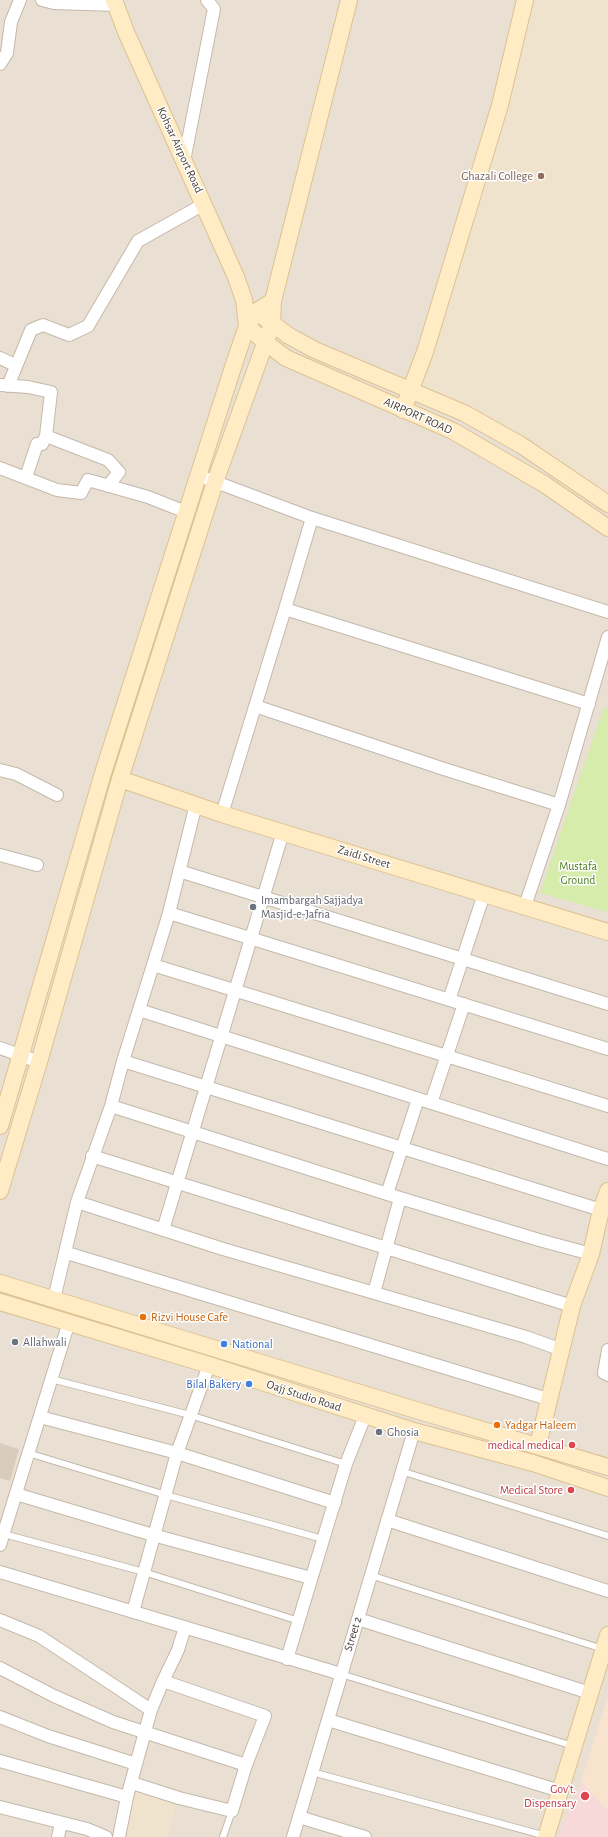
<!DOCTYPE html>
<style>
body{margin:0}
canvas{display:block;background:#f4efe6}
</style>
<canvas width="608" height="1837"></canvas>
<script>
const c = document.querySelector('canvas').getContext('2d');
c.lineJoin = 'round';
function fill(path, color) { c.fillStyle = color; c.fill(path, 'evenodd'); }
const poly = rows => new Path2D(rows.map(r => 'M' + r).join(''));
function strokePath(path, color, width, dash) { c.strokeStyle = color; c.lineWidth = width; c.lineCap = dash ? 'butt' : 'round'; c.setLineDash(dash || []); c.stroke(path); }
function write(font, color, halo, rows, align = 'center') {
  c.font = font + ' "Alegreya Sans",sans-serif'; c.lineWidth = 3; c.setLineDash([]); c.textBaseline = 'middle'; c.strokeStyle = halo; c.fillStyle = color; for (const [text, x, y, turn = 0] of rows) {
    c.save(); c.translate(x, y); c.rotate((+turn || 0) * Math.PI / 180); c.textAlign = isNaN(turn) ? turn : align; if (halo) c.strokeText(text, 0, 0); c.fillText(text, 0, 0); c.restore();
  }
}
fill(poly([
 [0,0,608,0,608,1837,0,1837]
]), '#e9e0d3');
fill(poly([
 [608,1696,608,1811,581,1782]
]), '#f8e3cf');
fill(poly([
 [522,0,608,0,608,504,410,390],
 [135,1791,177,1801,168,1837,124,1837]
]), '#efe3ce');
fill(poly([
 [581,1782,608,1811,608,1837,558,1837]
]), '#f6d9d8');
fill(poly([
 [604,707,608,710,608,912,540,893]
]), '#d5ecab');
fill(poly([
 [0,1443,19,1449,10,1481,0,1478]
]), '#daccbd');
const lane = poly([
 [51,1379,190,1415,346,1464],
 [28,1453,166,1495,323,1539],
 [401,1471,608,1536],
 [4,1534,144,1572,299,1621],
 [370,1575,603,1649],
 [341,1674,573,1746],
 [312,1772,546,1836],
 [223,1837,232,1811]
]);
const street = poly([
 [42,0,54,3,116,5],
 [0,64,7,53,11,22,20,0],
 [184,161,214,9,207,0],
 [0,358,15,365],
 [1,385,28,387,51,392,46,436,42,444,37,444,26,477],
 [8,386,31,330,43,325,69,335,88,326,138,241,204,204],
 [46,436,108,460,119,472,108,486],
 [0,468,57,490,81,493,88,480,148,497,186,512],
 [197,475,312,518,608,612],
 [312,518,285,609,589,704],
 [255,706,444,769,559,805],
 [0,770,16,774,57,795],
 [222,814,285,609],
 [0,855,37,865],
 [179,871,608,1004],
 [525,906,559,805,608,637],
 [169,913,608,1049],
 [153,965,608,1106],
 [449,1000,484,894],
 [139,1010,608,1159],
 [0,1048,39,1062],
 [123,1061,601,1210],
 [431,1103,464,1004],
 [111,1106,400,1198,539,1240,591,1254],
 [92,1156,572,1306],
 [387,1194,418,1099],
 [77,1202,223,1249,526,1337,562,1350],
 [163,1230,283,832],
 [67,1253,548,1399],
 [374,1293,400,1198],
 [54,1299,77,1202,111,1106,123,1061,153,965,169,913,196,804],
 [608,1350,604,1373,608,1375],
 [40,1417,177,1453,335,1503],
 [16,1494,153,1535,311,1578],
 [387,1520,608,1591],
 [0,1545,69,1322],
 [0,1572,341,1674],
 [133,1612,177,1453,209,1365],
 [358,1619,590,1693],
 [0,1620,39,1636,151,1710],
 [287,1659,346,1464,365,1416],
 [0,1668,54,1696,113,1722,246,1765],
 [0,1717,48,1736,136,1764],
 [328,1720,560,1791],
 [0,1761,127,1797],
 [132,1783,179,1798,232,1811,246,1765,265,1716,163,1681],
 [0,1807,87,1829,106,1837],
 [299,1817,365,1837],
 [58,1837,61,1823],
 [119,1837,127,1797,151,1710,163,1681,178,1650,185,1627],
 [293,1837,414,1431]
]);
const secondary = poly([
 [114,0,126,32,236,277,244,300,247,326,265,342,286,358,453,431,544,484,608,528],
 [265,318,289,336,315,350,464,413,521,445,608,504],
 [403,410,425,352,500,105,525,0],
 [120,779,222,814,608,932],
 [0,1126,103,773,234,364,247,326,257,311,273,301],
 [0,1191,39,1062,120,779,215,482,272,324,273,301,349,0],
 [0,1283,419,1411,608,1467],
 [0,1302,209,1365,414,1431,533,1463,608,1488],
 [538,1445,572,1306,591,1254,601,1210,608,1191],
 [546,1837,608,1635]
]);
strokePath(lane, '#c4b8aa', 8);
strokePath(street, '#c4b8aa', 14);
strokePath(secondary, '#dcc293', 18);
strokePath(lane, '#fff', 6);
strokePath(street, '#fff', 12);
strokePath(secondary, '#ffecc5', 16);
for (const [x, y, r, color] of [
 [541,176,4,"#8d6e63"],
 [253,907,4,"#6b7280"],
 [143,1317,4,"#e8710a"],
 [15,1342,4,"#6b7280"],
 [224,1344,4,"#3f7fe0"],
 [249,1384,4,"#3f7fe0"],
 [497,1425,4,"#e8710a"],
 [379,1432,4,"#6b7280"],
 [572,1445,4,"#e0444e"],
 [571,1490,4,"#e0444e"],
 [585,1796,5,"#e0444e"]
]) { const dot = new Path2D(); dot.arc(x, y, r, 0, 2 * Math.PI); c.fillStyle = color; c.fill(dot); strokePath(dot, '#fff', 1.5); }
write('12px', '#483e34', '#fff', [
 ["Kohsar Airport Road",180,150,65],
 ["AIRPORT ROAD",418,416,24],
 ["Zaidi Street",364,857,17],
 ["Oajj Studio Road",304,1396,18],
 ["Street 2",353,1634,-73]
]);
write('12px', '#785e54', '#fff', [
 ["Ghazali College",533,176]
], 'right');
write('12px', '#4e7f22', '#fff', [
 ["Mustafa",578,866],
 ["Ground",578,880]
]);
write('12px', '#5b616d', '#fff', [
 ["Imambargah Sajjadya",261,900],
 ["Masjid-e-Jafria",261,914],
 ["Allahwali",23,1342],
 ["Ghosia",387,1432]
], 'left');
write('12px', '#c56008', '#fff', [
 ["Rizvi House Cafe",151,1317],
 ["Yadgar Haleem",505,1425]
], 'left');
write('12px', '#366cbe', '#fff', [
 ["National",232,1344],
 ["Bilal Bakery",241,1384,"right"]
], 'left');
write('12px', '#be3a42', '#fff', [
 ["medical medical",564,1445],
 ["Medical Store",563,1490],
 ["Gov't.",576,1789],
 ["Dispensary",576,1803]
], 'right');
</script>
